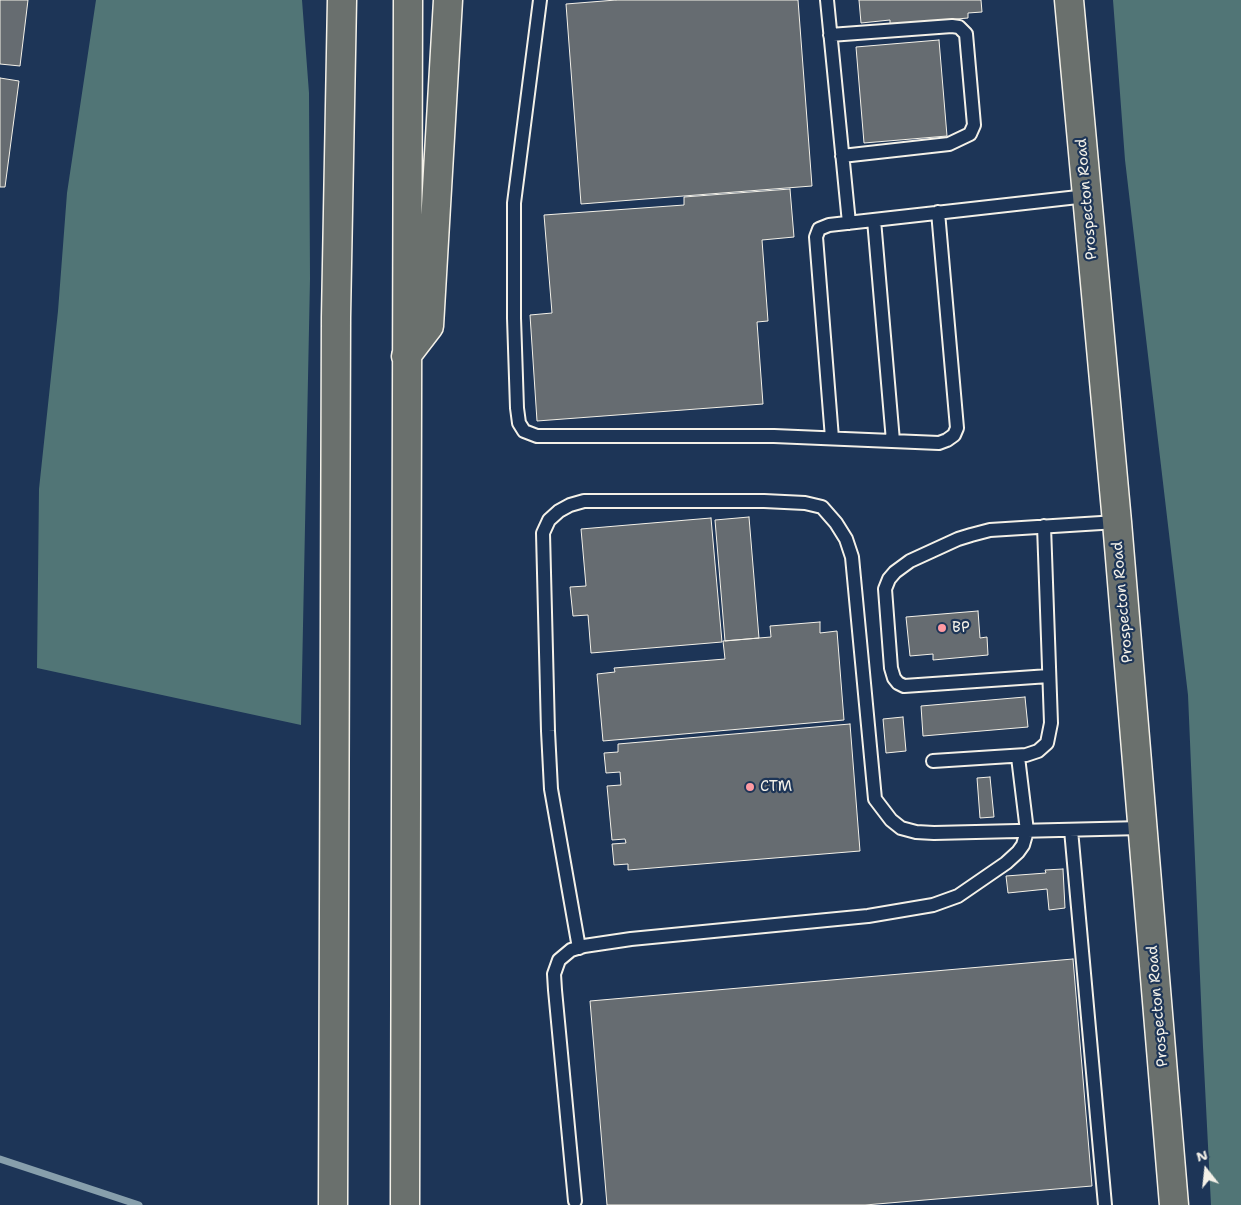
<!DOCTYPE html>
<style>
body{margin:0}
#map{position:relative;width:1241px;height:1205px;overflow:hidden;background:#1d3557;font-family:"Shantell Sans",sans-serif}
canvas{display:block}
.north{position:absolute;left:1181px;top:1145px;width:50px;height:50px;-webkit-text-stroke:4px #1d3557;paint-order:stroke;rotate:344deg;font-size:14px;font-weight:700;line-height:20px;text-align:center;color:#f4f1e8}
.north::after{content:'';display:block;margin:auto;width:18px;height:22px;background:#f4f1e8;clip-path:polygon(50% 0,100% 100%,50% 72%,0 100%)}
</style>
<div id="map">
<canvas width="1241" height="1205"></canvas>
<div class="north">N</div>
</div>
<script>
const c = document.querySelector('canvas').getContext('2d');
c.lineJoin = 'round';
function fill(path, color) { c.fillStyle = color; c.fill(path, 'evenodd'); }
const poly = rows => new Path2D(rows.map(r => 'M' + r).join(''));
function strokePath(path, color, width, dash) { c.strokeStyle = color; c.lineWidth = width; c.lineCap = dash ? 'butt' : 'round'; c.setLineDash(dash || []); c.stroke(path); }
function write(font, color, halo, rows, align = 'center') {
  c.font = font + ' "Shantell Sans",sans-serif'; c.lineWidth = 4.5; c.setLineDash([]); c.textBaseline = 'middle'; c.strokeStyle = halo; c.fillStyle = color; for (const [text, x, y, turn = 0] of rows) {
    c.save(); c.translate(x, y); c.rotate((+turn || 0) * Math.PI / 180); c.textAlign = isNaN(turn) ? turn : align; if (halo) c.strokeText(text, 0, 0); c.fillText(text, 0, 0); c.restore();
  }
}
fill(poly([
 [96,0,302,0,309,93,310,279,301,725,37,668,39,489,58,311,67,193],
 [1113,0,1241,0,1241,1205,1211,1205,1203,1047,1188,695,1125,160]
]), '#517576');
strokePath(poly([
 [0,1159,139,1205]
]), '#879fac', 7);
const building = poly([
 [0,0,28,0,20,66,0,64,0,0],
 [616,0,798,0,812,186,581,204,566,4,616,0],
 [859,0,981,0,982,12,968,13,968,18,890,25,890,20,861,23,859,0],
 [939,40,947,136,864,143,856,47,939,40],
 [0,78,19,81,5,187,0,187,0,78],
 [790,189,794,237,762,240,768,321,757,322,763,404,537,421,530,315,552,313,544,215,684,205,684,197,790,189],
 [749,517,759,638,725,641,715,520,749,517],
 [711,518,722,642,591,653,588,615,573,616,570,587,586,586,581,529,711,518],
 [978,611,980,638,987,637,988,655,933,660,933,654,910,656,906,617,978,611],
 [820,622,820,633,837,631,844,720,603,741,597,674,615,672,614,668,725,659,723,641,771,637,770,626,820,622],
 [1025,697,1028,727,923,736,921,706,1025,697],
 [903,717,906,751,886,753,883,719,903,717],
 [850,724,860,851,628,870,628,864,614,865,612,844,626,843,625,839,612,840,607,786,621,785,620,772,606,773,604,753,618,752,618,744,850,724],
 [990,777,994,817,980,818,977,778,990,777],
 [1063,869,1065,908,1049,910,1047,889,1008,893,1006,876,1046,873,1045,870,1063,869],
 [1073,959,1092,1186,865,1205,607,1205,590,1001,1073,959]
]);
fill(building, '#666c71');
strokePath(building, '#f4f1e8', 1);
const service = poly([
 [540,0,514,203,514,318,517,408,519,423,524,431,537,436,774,436,939,443,947,440,954,435,957,428,938,212],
 [827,0,849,223],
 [830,35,952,26,959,27,966,34,974,125,970,134,949,144,842,156],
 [874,220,893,441],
 [832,438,816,237,819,229,829,225,1087,196],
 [1049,676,904,686,898,683,894,678,891,668,885,589,889,579,895,572,910,561,958,539,971,535,990,530,1117,522],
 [933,761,1026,755,1038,751,1047,743,1051,723,1044,526],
 [1071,830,1105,1205],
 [579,948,551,789,548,731,543,533,549,520,559,511,570,505,584,501,764,501,805,503,822,507,836,523,846,539,852,557,875,799,891,820,901,828,916,832,934,833,1142,828],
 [575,1201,555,990,554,974,559,960,571,950,584,946,631,939,868,916,933,905,958,896,1006,863,1018,852,1023,845,1027,831,1018,757]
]);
const primary = poly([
 [1069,0,1117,522,1174,1205]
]);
const motorway = poly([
 [406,356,429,326,448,0],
 [333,1205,336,317,342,0],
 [405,1205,408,0]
]);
strokePath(service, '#f4f1e8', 16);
strokePath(primary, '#f4f1e8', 31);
strokePath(motorway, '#f4f1e8', 31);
strokePath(service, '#1d3557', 12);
strokePath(primary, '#6a706d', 28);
strokePath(motorway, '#6a706d', 28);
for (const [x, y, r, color] of [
 [942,628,5,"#ff9aa2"],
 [750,787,5,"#ff9aa2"]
]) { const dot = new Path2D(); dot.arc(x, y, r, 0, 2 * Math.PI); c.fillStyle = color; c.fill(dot); strokePath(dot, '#1d3557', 2); }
write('15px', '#f4f1e8', '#1d3557', [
 ["Prospecton Road",1087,199,-95],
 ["Prospecton Road",1123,602,-95],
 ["Prospecton Road",1158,1006,-95]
]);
write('15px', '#f4f1e8', '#1d3557', [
 ["BP",952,628],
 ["CTM",760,787]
], 'left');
</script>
